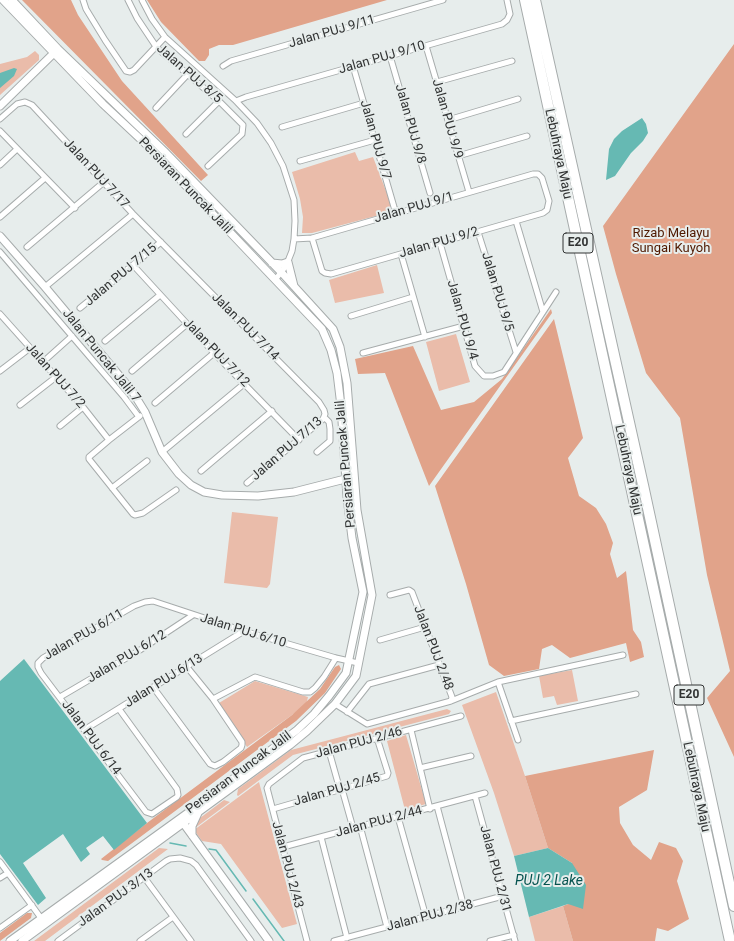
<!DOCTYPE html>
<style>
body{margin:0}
canvas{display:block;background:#e7edec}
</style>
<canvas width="734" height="941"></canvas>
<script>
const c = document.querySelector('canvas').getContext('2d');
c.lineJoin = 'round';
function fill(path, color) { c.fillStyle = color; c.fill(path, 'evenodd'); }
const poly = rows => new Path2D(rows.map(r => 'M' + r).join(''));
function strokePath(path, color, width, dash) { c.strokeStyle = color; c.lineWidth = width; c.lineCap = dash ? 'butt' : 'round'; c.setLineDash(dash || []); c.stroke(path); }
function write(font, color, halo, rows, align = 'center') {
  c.font = font + ' Roboto,sans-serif'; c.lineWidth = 4; c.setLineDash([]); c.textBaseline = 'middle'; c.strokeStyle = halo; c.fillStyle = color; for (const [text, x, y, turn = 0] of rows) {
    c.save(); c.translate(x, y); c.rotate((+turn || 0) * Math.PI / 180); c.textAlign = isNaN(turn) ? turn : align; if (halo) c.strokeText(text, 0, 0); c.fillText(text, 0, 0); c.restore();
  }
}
fill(poly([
 [35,51,39,55,39,60,0,95,0,64,27,57],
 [355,152,359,161,373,157,391,204,387,213,312,233,302,233,303,217,300,199,292,172],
 [377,265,384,293,335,303,329,280],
 [456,334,470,382,439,391,426,342],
 [232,512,278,517,270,584,267,588,224,583],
 [572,670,578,701,557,705,554,696,543,698,539,676],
 [255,681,308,697,306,705,247,747,219,703],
 [496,692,525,776,548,848,514,856,494,793,462,705],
 [447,709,451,711,449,714,293,755,238,796,237,795,238,789,291,750],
 [406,735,426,804,405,810,387,741],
 [259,782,297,924,282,928,221,844,202,841,194,830],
 [224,800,230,802,195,828,196,821],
 [159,848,168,849,45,941,34,941],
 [563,906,573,941,535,941,529,917]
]), '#eabcaa');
fill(poly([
 [22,0,71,0,78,15,122,81,208,175,201,181],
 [147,0,387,0,233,45,219,45,209,49,209,55,205,61,199,61,161,22],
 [734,44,734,757,707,698,730,671,707,575,680,418,646,373,616,274,603,226],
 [551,309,552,313,429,486,385,373,358,374,355,359,413,346,441,410,474,402,502,379],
 [554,319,583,438,568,458,579,496,596,508,606,524,613,543,610,554,617,578,626,571,633,630,641,642,644,657,630,662,626,643,570,658,552,645,542,649,539,669,504,676,489,665,466,584,435,486],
 [339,665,341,669,325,693,296,721,108,861,102,860,101,859,147,823,292,715,320,689,335,667],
 [654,750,647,790,619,807,620,823,633,845,651,860,659,842,676,848,683,861,677,881,689,919,668,931,657,928,655,941,573,941,563,906,568,904,572,863,548,848,525,776],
 [27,913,32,913,31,918,0,941,0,933]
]), '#e1a38a');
fill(poly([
 [14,68,17,69,14,76,0,88,0,73],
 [642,118,646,124,648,133,643,141,631,153,615,176,606,180,609,149,614,139,622,131],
 [24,659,147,823,114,850,103,836,86,848,90,854,81,862,63,834,23,863,46,898,38,905,0,854,0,681],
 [548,848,572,863,586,885,583,909,568,904,529,917,514,856]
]), '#66b9b3');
strokePath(poly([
 [170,843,186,846],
 [209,849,216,850,246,891],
 [253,899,284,941]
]), '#66b9b3', 1.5);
const street = poly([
 [83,0,86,9,105,40,126,71,130,72,134,70,165,37],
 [128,0,137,18,157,48,219,101,243,125,242,134,208,166],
 [142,0,152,19,165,37,236,101,257,123,271,143,283,166,294,200,295,221,294,239,292,251,286,266,275,280],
 [426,46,469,192],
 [390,56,430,193],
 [223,66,231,61,443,0],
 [353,66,394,207,397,213],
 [437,82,512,61],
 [236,101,246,97,502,24,507,20,510,14,507,0],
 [156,108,187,75],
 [0,119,17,104,25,102,32,105,133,214,319,402,324,410,325,414,323,419,247,483],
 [448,120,518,99],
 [282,127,364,103],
 [0,131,75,208],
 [186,134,219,101],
 [458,156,527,136],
 [300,161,375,140],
 [0,165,17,149],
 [0,217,45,178],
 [516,221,543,312],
 [478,232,516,352],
 [294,239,312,238,533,174,538,174,542,178,549,201,547,210,543,213,331,274,325,273,322,271,312,238],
 [440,243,475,366,484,376,493,376,504,372,556,292],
 [27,247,104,182],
 [0,252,124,397,139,417],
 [401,254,425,337],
 [133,265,214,353,299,440],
 [45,287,133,214],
 [80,308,161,242],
 [0,314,83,407,109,440],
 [351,316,413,297],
 [105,341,160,295],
 [363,353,464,326],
 [43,362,72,336],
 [0,371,30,348],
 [132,371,187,324],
 [155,403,214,353],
 [20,405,56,377],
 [140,416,109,440,89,457,89,459,133,514,135,515,143,513,176,490],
 [60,426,83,407],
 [162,452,245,383],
 [317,452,330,441,330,429,329,422,324,417],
 [201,471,272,411],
 [112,488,147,461],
 [380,640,425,627],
 [498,682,518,740],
 [153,687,210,764,215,766,223,762,241,748,242,745,242,742,213,699,187,667],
 [60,697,140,650,193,615],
 [213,699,255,677,303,692,310,692,315,688,324,677,336,658],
 [451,701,498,682,623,655],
 [335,704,367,724,451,701,452,697,412,592,409,590,390,595],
 [119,709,177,789,178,795,177,797,152,814,146,812,41,673,38,667,38,663,43,658,134,606,145,602,153,601,244,631,336,658,358,663],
 [347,712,369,684,439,665],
 [511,721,636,694],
 [84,730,244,631],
 [411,730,430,809],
 [329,751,340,790],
 [420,768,471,756],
 [342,789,353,828],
 [475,796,515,941],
 [437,806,464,907],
 [273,809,387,776,388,773,377,738],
 [398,817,426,917],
 [360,826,387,927],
 [321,837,347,938],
 [283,847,485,793],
 [0,862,41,918],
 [144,877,191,941],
 [0,878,8,873],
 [0,928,32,905],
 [58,941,166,861,170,859,180,858,191,861,196,865,251,941],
 [140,941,173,917],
 [307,941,267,788,269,784,303,758,461,716],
 [334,941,503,896],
 [490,941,514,935]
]);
const secondary = poly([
 [3,0,103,104,150,148,322,329,331,350,337,373,341,406,347,497,352,538,363,592,346,673,329,696,314,714,297,730,196,807,10,941],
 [12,0,58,49,164,151,282,273,333,329,340,347,347,383,357,510,372,595,356,676,335,704,307,731,290,745,22,941],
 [0,106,56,51],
 [0,236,45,287,132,391,145,412,162,452,179,474,191,485,204,492,222,495,258,496,294,492,349,478],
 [272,263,282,264,288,262,294,286],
 [181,820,269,941],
 [192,835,192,826,198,813]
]);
const highway = poly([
 [525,0,730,941],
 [535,0,643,485,734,906]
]);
strokePath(street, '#a7acac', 7);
strokePath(secondary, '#a7acac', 9);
strokePath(highway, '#a7acac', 12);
strokePath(street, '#fff', 5);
strokePath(secondary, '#fff', 7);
strokePath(highway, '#fff', 10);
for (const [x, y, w] of [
 [578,243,30],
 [689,695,30]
]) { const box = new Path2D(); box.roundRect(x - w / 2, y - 10, w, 20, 3); c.fillStyle = '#e7edec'; c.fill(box); strokePath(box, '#313333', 1); }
write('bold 12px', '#313333', null, [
 ["E20",578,243],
 ["E20",689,695]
]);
write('13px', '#313333', '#e7edec', [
 ["Jalan PUJ 9/11",332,32,-16],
 ["Jalan PUJ 9/10",382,58,-16],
 ["Jalan PUJ 8/5",189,74,41],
 ["Jalan PUJ 9/9",447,119,74],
 ["Jalan PUJ 9/8",410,124,74],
 ["Jalan PUJ 9/7",375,140,74],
 ["Lebuhraya Maju",558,154,78],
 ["Jalan PUJ 7/17",96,174,47],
 ["Persiaran Puncak Jalil",185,186,46],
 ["Jalan PUJ 9/1",414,208,-16],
 ["Jalan PUJ 9/2",439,243,-16],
 ["Jalan PUJ 7/15",121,275,-40],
 ["Jalan PUJ 9/5",497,292,73],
 ["Jalan PUJ 9/4",462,320,74],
 ["Jalan PUJ 7/14",245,327,45],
 ["Jalan PUJ 7/12",216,353,46],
 ["Jalan Puncak Jalil 7",101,356,51],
 ["Jalan PUJ 7/2",55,376,48],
 ["Jalan PUJ 7/13",287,449,-41],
 ["Persiaran Puncak Jalil",346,464,-95],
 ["Lebuhraya Maju",628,470,78],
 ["Jalan PUJ 6/10",243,631,17],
 ["Jalan PUJ 6/11",84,635,-30],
 ["Jalan PUJ 2/48",433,648,69],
 ["Jalan PUJ 6/12",127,657,-31],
 ["Jalan PUJ 6/13",164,681,-32],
 ["Jalan PUJ 6/14",91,738,53],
 ["Jalan PUJ 2/46",359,743,-15],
 ["Persiaran Puncak Jalil",239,773,-37],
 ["Lebuhraya Maju",696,787,78],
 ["Jalan PUJ 2/45",337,790,-16],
 ["Jalan PUJ 2/44",379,822,-15],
 ["Jalan PUJ 2/43",287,865,75],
 ["Jalan PUJ 2/31",495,869,75],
 ["Jalan PUJ 3/13",116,898,-36],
 ["Jalan PUJ 2/38",430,916,-15]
]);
write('13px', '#4f1900', '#e7edec', [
 ["Rizab Melayu",671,234],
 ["Sungai Kuyoh",671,249]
]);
write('italic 14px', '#05534f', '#e7edec', [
 ["PUJ 2 Lake",549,881]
]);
</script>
